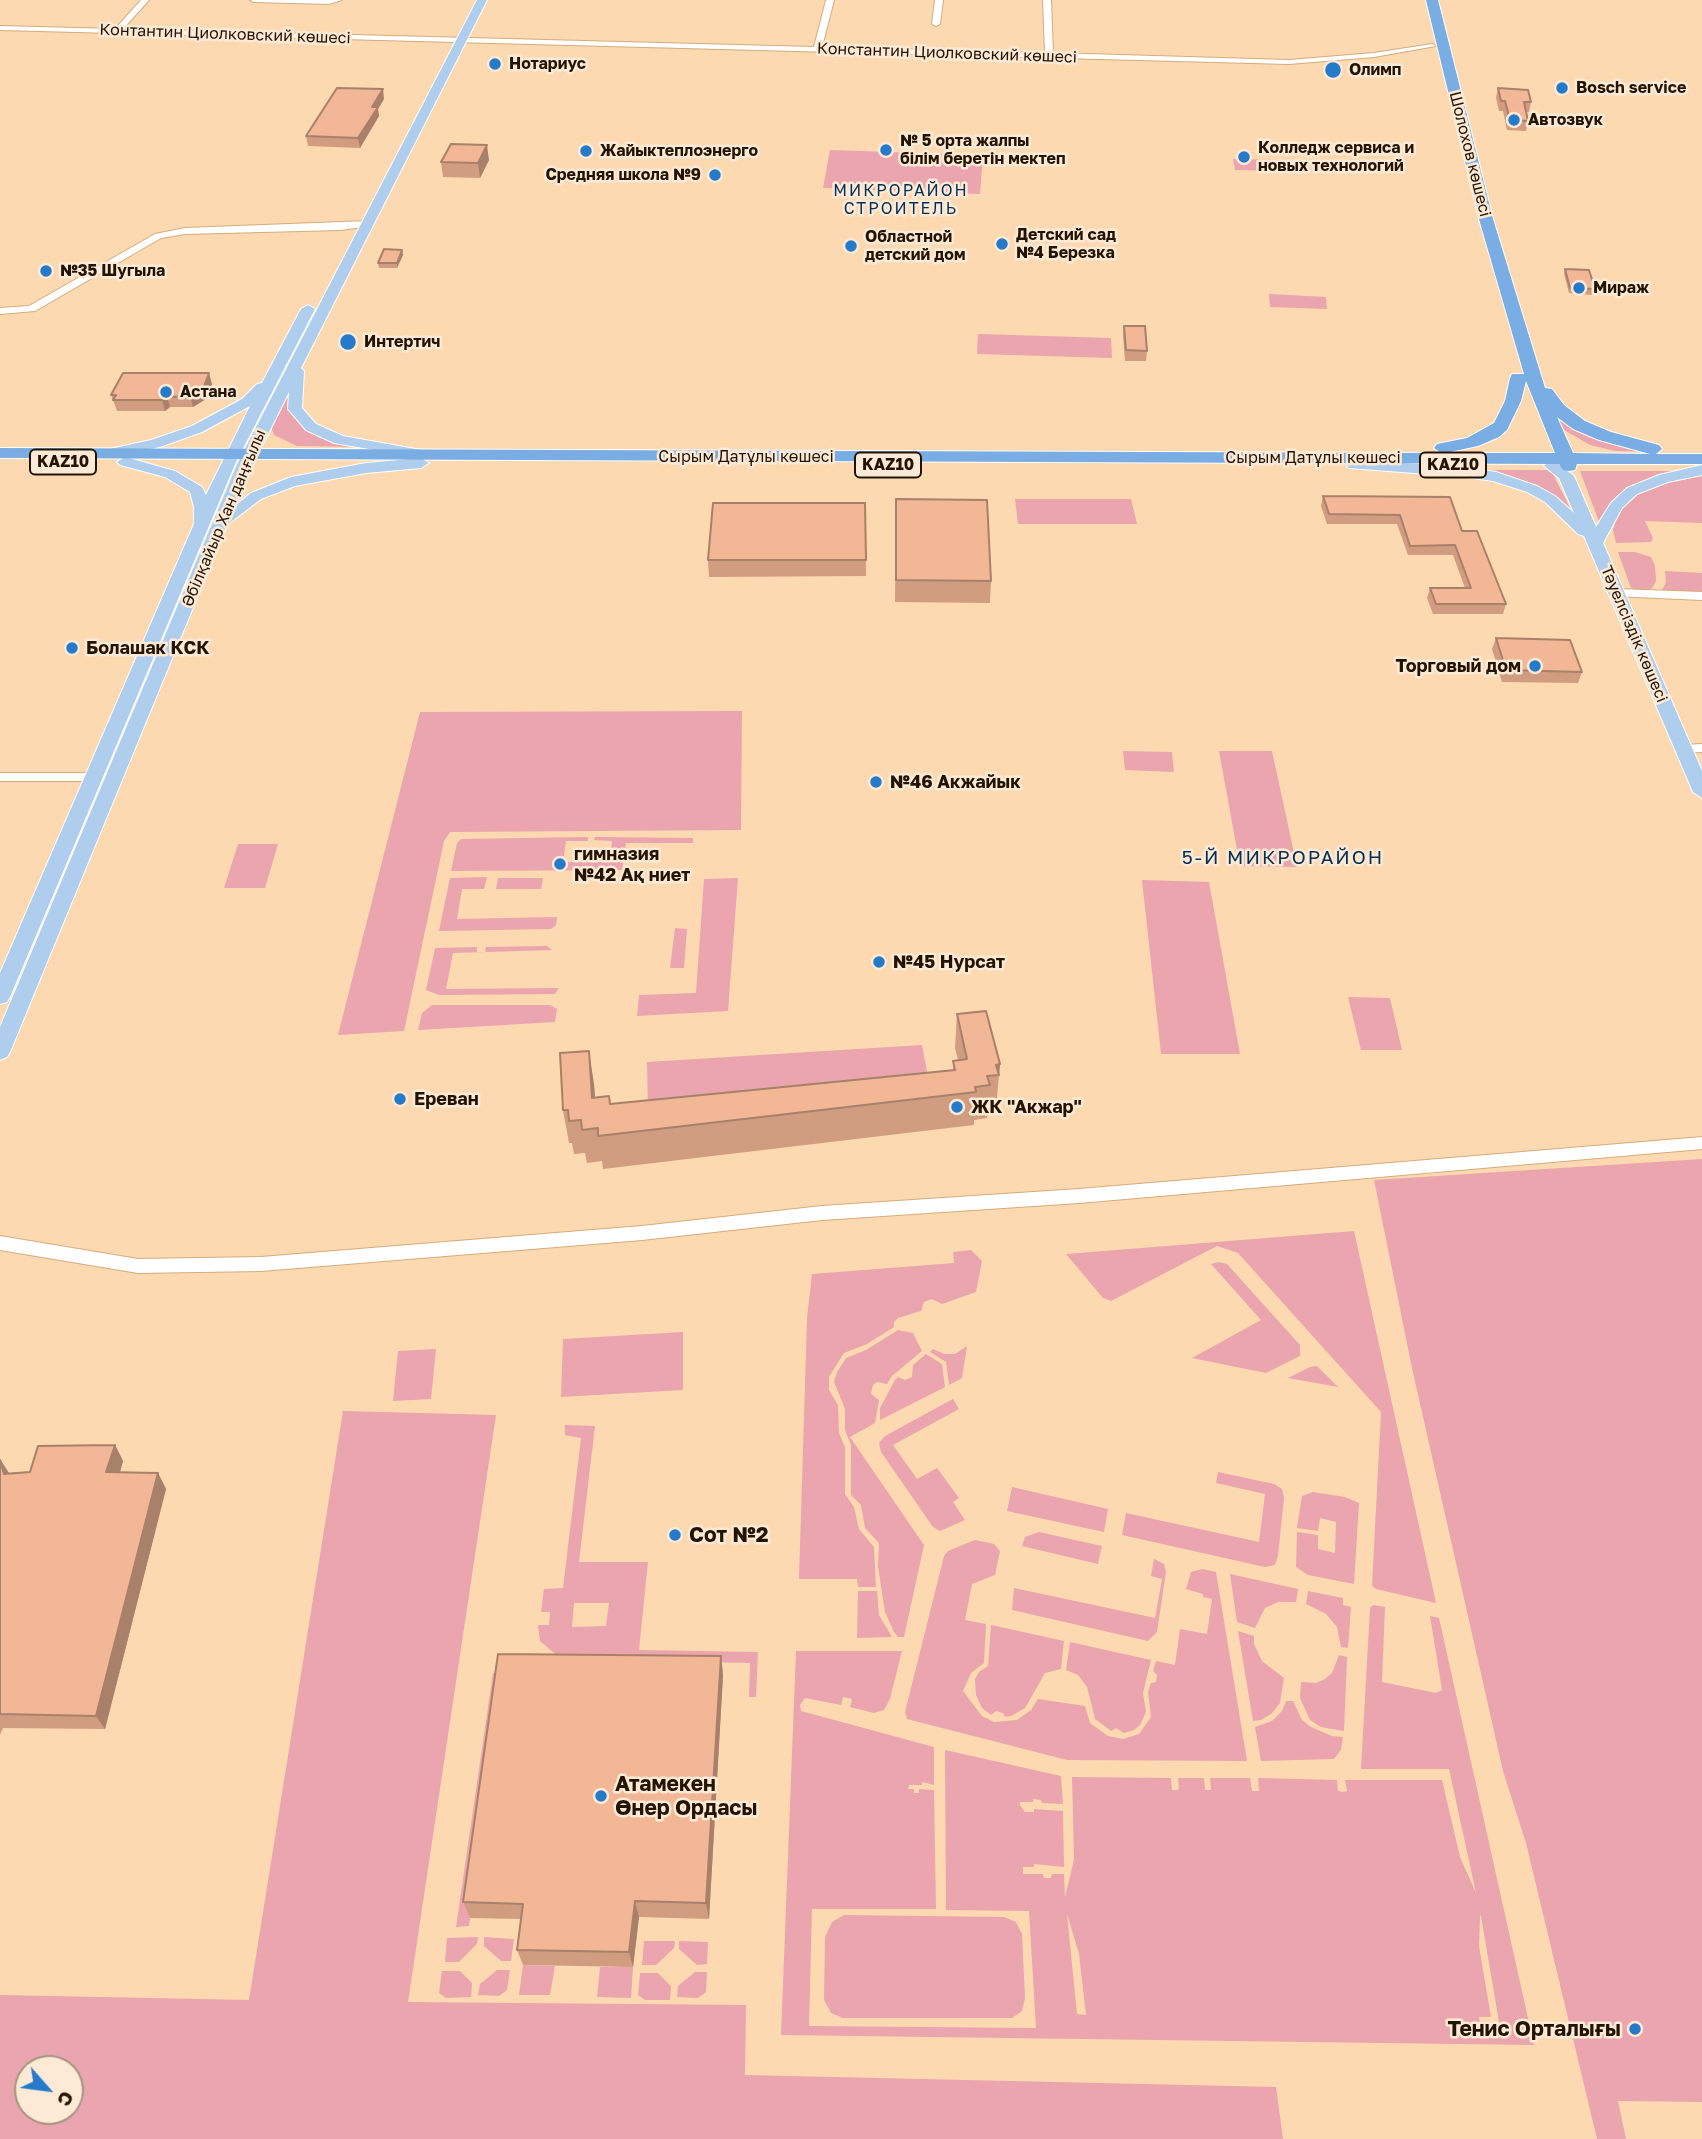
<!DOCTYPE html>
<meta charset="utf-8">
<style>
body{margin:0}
#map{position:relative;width:1702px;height:2139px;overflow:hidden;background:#fcd9b1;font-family:"Golos Text",sans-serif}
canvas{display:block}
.north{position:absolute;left:14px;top:2055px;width:70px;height:70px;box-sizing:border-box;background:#fcead6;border:2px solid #a59481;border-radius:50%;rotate:118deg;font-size:19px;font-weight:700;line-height:28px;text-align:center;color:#231402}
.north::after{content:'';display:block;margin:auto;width:24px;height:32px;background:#257bc9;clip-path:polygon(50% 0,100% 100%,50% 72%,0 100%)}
</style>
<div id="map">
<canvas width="1702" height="2139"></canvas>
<div class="north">С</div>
</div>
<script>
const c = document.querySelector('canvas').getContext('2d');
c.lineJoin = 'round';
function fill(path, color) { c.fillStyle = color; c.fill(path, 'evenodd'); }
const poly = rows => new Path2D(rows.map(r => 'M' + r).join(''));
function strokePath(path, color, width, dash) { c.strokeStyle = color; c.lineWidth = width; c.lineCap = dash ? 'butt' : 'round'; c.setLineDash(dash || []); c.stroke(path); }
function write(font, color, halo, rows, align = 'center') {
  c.font = font + ' "Golos Text",sans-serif'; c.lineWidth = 5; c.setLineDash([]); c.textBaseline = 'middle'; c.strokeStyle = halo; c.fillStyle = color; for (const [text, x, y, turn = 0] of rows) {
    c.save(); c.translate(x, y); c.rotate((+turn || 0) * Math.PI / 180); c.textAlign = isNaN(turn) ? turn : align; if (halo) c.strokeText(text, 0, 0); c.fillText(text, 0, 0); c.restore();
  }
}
fill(poly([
 [830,150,983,155,980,194,823,188],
 [1233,159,1281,160,1283,171,1235,170],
 [1269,294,1326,297,1327,309,1270,307],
 [978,334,1111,338,1112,358,977,354],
 [289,389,290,409,303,426,325,439,357,447,297,446,274,435,271,427],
 [1551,405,1631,447,1660,452,1615,451,1590,445,1564,430],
 [1471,470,1551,470,1575,518,1552,498],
 [1580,471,1687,471,1628,489,1601,527],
 [1692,476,1702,476,1702,523,1645,521,1653,538,1651,542,1616,543,1613,530,1620,507,1636,493,1667,481],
 [1015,499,1131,499,1137,524,1018,524],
 [1618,552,1635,552,1651,557,1655,566,1656,581,1652,588,1646,592,1631,588],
 [1665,571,1702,573,1702,593,1661,592,1666,582],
 [742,711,741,830,450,832,444,841,404,1031,338,1035,420,712],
 [1123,751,1172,752,1174,772,1125,770],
 [1219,751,1272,751,1297,867,1240,866],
 [588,837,588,841,566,841,563,862,610,862,612,841,594,840,595,837,693,838,693,843,626,843,622,870,451,871,457,843,461,839],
 [238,844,278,844,265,888,224,888],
 [487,877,484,889,462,889,457,919,557,917,556,925,551,929,439,931,450,878],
 [498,878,543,878,541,889,496,889],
 [738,878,728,1011,637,1016,639,995,696,993,704,879],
 [1142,880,1209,882,1240,1054,1161,1054],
 [675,928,687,929,684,968,670,968],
 [547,946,552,950,453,953,446,989,559,988,555,994,439,995,426,990,435,948,477,947,477,952,485,952,486,947],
 [1348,997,1390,998,1402,1050,1361,1050],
 [432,1005,550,1005,557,1009,555,1022,418,1030,422,1013],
 [922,1045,929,1082,648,1108,647,1062],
 [1702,1159,1702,2102,1618,2101,1626,2139,1597,2139,1526,1843,1503,1771,1412,1368,1374,1180],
 [1354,1231,1436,1603,1376,1589,1372,1586,1381,1412,1238,1253,1217,1246,1111,1301,1103,1298,1066,1254],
 [971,1250,982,1261,976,1292,942,1304,932,1299,924,1302,921,1311,898,1318,894,1322,894,1327,867,1344,844,1353,829,1377,829,1390,838,1405,839,1433,845,1447,845,1494,854,1507,859,1529,874,1547,876,1587,858,1587,857,1579,799,1579,807,1318,812,1274,954,1263,953,1252],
 [1219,1262,1227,1264,1300,1345,1300,1356,1266,1373,1192,1358,1261,1320,1211,1264],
 [898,1330,913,1333,922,1351,892,1376,887,1384,877,1382,873,1385,871,1394,879,1400,875,1423,850,1437,924,1545,904,1637,898,1637,894,1632,885,1612,878,1567,879,1543,865,1528,861,1505,851,1495,851,1445,845,1430,845,1409,834,1382,837,1372,846,1358,866,1350],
 [683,1332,683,1390,561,1397,563,1339],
 [967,1346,962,1378,949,1385,946,1362,930,1352,933,1349,944,1354,955,1354],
 [436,1349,431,1399,393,1401,398,1351],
 [926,1354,942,1364,945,1387,880,1420,880,1408,895,1380,898,1377,905,1380,912,1377,913,1365],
 [1317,1366,1338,1387,1288,1378,1310,1367],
 [953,1399,959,1409,893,1445,917,1479,937,1468,959,1498,953,1502,965,1520,940,1531,933,1527,881,1452,879,1443,885,1436],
 [343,1411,496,1415,408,2002,746,2005,745,2075,1276,2087,1283,2139,0,2139,0,1995,249,2000],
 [70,2069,70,2111,28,2111,28,2069],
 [565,1425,595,1426,579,1562,648,1562,639,1650,758,1652,756,1697,749,1697,750,1663,569,1659,560,1658,540,1641,538,1625,549,1625,550,1612,541,1612,544,1589,563,1588,581,1438,565,1435],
 [574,1603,609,1603,606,1626,572,1627],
 [1218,1472,1274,1484,1282,1489,1284,1498,1278,1556,1275,1565,1265,1567,1122,1535,1126,1513,1259,1542,1265,1494,1216,1483],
 [1012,1487,1108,1509,1104,1532,1007,1511],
 [1313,1492,1345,1497,1359,1503,1354,1584,1308,1575,1296,1567,1297,1532,1318,1535,1318,1549,1335,1553,1336,1522,1320,1518,1318,1531,1297,1528,1302,1496],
 [1039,1532,1102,1546,1098,1564,1022,1546,1025,1537],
 [975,1540,994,1544,1000,1551,995,1575,972,1584,965,1620,986,1624,984,1663,971,1673,963,1691,982,1716,994,1722,1017,1720,1031,1710,1038,1699,1085,1706,1090,1723,1108,1736,1123,1739,1139,1734,1151,1717,1148,1692,1151,1683,1156,1682,1157,1675,1153,1671,1156,1661,1175,1665,1180,1629,1207,1634,1212,1599,1203,1597,1203,1594,1186,1589,1191,1572,1203,1569,1216,1572,1247,1761,1067,1760,907,1719,905,1712,944,1556,948,1551],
 [1154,1559,1164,1564,1166,1572,1157,1632,1148,1641,1012,1610,1014,1588,1155,1618,1162,1579,1151,1576],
 [1230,1574,1298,1589,1296,1602,1278,1602,1265,1608,1255,1628,1237,1622],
 [858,1591,877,1591,879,1615,892,1637,857,1638],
 [1308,1591,1343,1598,1343,1605,1351,1607,1348,1648,1341,1647,1337,1627,1326,1614,1306,1604],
 [1373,1605,1385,1607,1382,1682,1436,1693,1442,1690,1430,1616,1439,1618,1534,2045,781,2035,796,1651,902,1651,890,1699,884,1710,874,1713,850,1707,852,1699,843,1697,841,1705,805,1698,800,1705,801,1711,934,1747,934,1785,922,1782,922,1785,909,1785,908,1789,914,1789,914,1793,919,1793,919,1789,934,1790,936,1909,812,1909,809,2026,1036,2028,1029,1911,946,1910,945,1750,1061,1776,1063,1804,1042,1803,1041,1800,1033,1799,1033,1802,1020,1802,1020,1805,1025,1812,1034,1812,1034,1809,1063,1811,1064,1867,1034,1864,1034,1867,1023,1867,1023,1874,1043,1874,1044,1878,1051,1878,1052,1874,1064,1874,1065,1897,1074,1860,1072,1777,1171,1778,1172,1790,1176,1790,1179,1789,1178,1778,1204,1778,1205,1790,1211,1790,1210,1778,1250,1778,1252,1791,1259,1791,1258,1778,1337,1780,1338,1791,1343,1792,1347,1791,1345,1780,1442,1780,1460,1857,1476,1893,1449,1769,1361,1769,1370,1608],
 [1067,1914,1079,1954,1086,2015,1077,2014],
 [1480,1915,1481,1916,1501,2034,1482,2033,1479,2017,1491,2017,1479,1946],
 [991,1625,1064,1641,1061,1669,1045,1673,1025,1708,1011,1716,1005,1717,1003,1713,996,1711,991,1715,982,1708,976,1695,975,1679,979,1672,988,1666],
 [1238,1631,1254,1636,1254,1644,1262,1661,1284,1678,1280,1703,1271,1714,1261,1720,1253,1721],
 [1070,1642,1151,1660,1143,1693,1146,1712,1140,1725,1134,1730,1124,1733,1116,1728,1111,1731,1095,1719,1087,1687,1078,1675,1066,1670],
 [1339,1655,1347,1657,1344,1731,1321,1727,1310,1720,1300,1698,1301,1682,1316,1683,1325,1679,1332,1673],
 [493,1673,504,1673,469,1926,456,1927],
 [1286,1701,1293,1701,1302,1720,1311,1727,1332,1736,1343,1737,1341,1750,1334,1759,1261,1761,1255,1727,1272,1721,1282,1711],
 [844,1915,1004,1917,1016,1922,1022,1934,1025,1998,1022,2011,1012,2018,843,2018,831,2013,824,2000,825,1937,832,1922],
 [478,1937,477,1944,459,1962,445,1962,447,1938],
 [484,1937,514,1939,511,1961,501,1961,484,1946],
 [644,1941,675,1941,674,1948,656,1965,642,1965],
 [679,1941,708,1942,707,1964,697,1965,679,1949],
 [523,1965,555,1966,550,1995,519,1995],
 [600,1967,633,1967,631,1998,597,1997],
 [497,1970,510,1970,507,1990,499,1996,478,1995,480,1984],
 [442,1971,460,1971,472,1983,471,1997,446,1998,439,1993],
 [695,1972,707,1972,706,1992,698,1998,677,1997,678,1986],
 [640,1973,658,1973,671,1986,670,2000,645,2000,638,1995]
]), '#eaa5ae');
const minor = poly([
 [141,0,149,0,123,29,814,47,826,0,834,0,822,47,1045,53,1043,0,1051,0,1053,53,1289,60,1374,53,1432,44,1436,46,1374,57,1289,64,0,30,0,26,115,29,141,0],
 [250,0,342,0,329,4,254,2,250,0],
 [935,0,943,0,940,24,936,26,932,24,935,0],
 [368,221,371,222,371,226,340,230,185,234,161,238,35,311,0,314,0,308,29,306,155,234,185,228,368,221],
 [1617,589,1702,592,1702,600,1613,596,1613,590,1617,589],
 [1702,744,1702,752,1684,753,1677,749,1684,745,1702,744],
 [0,773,115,773,122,777,115,781,0,781,0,773],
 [1702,1137,1702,1149,1079,1203,822,1220,642,1240,261,1271,138,1273,0,1250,0,1236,138,1259,261,1257,642,1226,822,1206,1079,1189,1702,1137]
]);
const major = poly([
 [477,0,487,0,301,368,304,371,302,408,316,424,343,436,421,450,428,454,421,458,334,443,306,430,288,409,289,392,254,462,236,505,251,493,291,477,366,463,421,458,429,463,421,468,366,473,295,486,261,499,227,525,10,1052,7,1057,0,1060,0,1027,238,462,477,0],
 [308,305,315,309,236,462,10,997,7,1002,0,1004,0,973,194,524,194,507,190,492,165,477,120,465,117,462,125,457,175,471,202,487,206,495,250,406,202,432,160,447,110,457,103,453,105,450,151,440,192,426,242,399,257,384,262,383,301,309,308,305],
 [1354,460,1466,467,1496,472,1537,486,1555,496,1574,513,1559,478,1544,466,1547,463,1557,463,1574,476,1596,527,1611,503,1627,488,1659,475,1702,465,1702,475,1668,482,1637,494,1622,508,1603,543,1702,771,1702,798,1693,792,1584,536,1578,534,1545,502,1527,492,1493,481,1466,477,1349,468,1346,465,1349,462,1354,460]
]);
const highway = poly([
 [1426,0,1438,0,1493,219,1545,388,1552,389,1564,405,1585,421,1611,432,1659,445,1662,449,1656,454,1702,454,1702,464,1577,464,1575,470,1569,471,1563,470,1559,464,0,458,0,448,1441,453,1434,448,1437,444,1467,438,1494,423,1505,401,1510,378,1512,374,1524,374,1479,219,1426,0],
 [1526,381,1555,453,1445,453,1478,446,1499,437,1507,430,1521,401,1526,381],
 [1557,417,1573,429,1599,440,1650,454,1573,453,1557,417]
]);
strokePath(minor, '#d6ac7b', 2);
strokePath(major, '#fff', 2);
strokePath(highway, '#fff', 2);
fill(minor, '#fff');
fill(major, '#afceee');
fill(highway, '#79ade3');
fill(poly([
 [1498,88,1531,102,1529,112,1526,112,1528,121,1526,131,1507,130,1503,111,1499,111,1496,98],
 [384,99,378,109,379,116,360,148,308,146,306,136],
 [489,160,480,178,443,177,441,162],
 [402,250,403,255,397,268,379,268,378,263],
 [1565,269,1595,289,1593,295,1569,293,1564,274],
 [1124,326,1147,351,1146,361,1125,361,1123,336],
 [212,384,206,399,193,407,170,407,165,411,117,411,111,395],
 [1323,496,1450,497,1462,531,1506,604,1503,614,1433,614,1427,598,1430,588,1465,588,1453,555,1408,555,1397,524,1327,524,1321,506],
 [896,499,991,581,990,603,895,602],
 [865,503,866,576,709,577,708,560],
 [1496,638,1582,672,1578,683,1502,682,1492,649],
 [957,1014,1000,1064,996,1108,988,1109,987,1118,974,1120,974,1125,603,1169,602,1161,587,1163,585,1153,574,1154,572,1143,569,1143,563,1110,594,1084,595,1098,610,1104,953,1070,953,1061,958,1060,955,1048],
 [115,1445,123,1461,120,1473,158,1473,166,1489,105,1729,3,1728,0,1735,0,1459,9,1473,30,1472],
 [721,1656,723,1675,709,1919,639,1917,633,1967,523,1965,517,1950,521,1919,470,1918,463,1902]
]), '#d09d81');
fill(poly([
 [383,89,384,99,378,109,379,116,360,148,358,138,372,107],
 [487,145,489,160,480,178,478,163],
 [402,250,403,255,397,268,397,263],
 [209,373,212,384,206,399,193,407,190,396],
 [167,397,170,407,165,411,162,400],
 [589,1051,594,1084,597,1131,592,1098],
 [1000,1064,997,1097,999,1075,996,1065],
 [115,1445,123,1461,115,1488,106,1472],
 [0,1459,10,1475,4,1474],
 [158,1473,166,1489,105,1729,96,1716],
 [721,1656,723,1675,709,1919,706,1903],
 [635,1901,639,1917,633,1967,629,1952]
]), '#a98069');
const building = poly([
 [337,88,383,89,372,107,378,107,358,138,306,136,337,88],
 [1498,88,1528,90,1531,102,1524,102,1528,121,1510,120,1505,101,1501,101,1498,88],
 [451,144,487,145,478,163,441,162,451,144],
 [384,249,402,250,397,263,378,263,384,249],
 [1565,269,1589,270,1595,289,1570,288,1565,269],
 [1124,326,1145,326,1147,351,1126,350,1124,326],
 [123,373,209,373,203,389,190,396,167,397,162,400,113,400,116,395,111,395,123,373],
 [1323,496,1450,497,1462,531,1477,531,1506,604,1436,604,1430,588,1471,588,1455,545,1410,546,1400,515,1329,514,1323,496],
 [896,499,987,500,991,581,896,580,896,499],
 [713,503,865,503,866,560,708,560,713,503],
 [1496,638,1570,640,1582,672,1506,670,1496,638],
 [986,1011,1000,1064,996,1065,999,1075,987,1076,990,1085,975,1087,976,1092,598,1136,598,1128,582,1130,581,1120,569,1121,568,1110,563,1110,560,1053,589,1051,592,1098,609,1096,610,1104,753,1090,955,1070,953,1061,967,1059,957,1014,986,1011],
 [115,1445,106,1472,158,1473,96,1716,0,1714,0,1460,4,1474,30,1472,38,1446,115,1445],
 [498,1654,721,1656,706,1903,635,1901,629,1952,517,1950,523,1904,463,1902,498,1654]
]);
fill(building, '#f2b796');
strokePath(building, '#a98069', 2);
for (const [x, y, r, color] of [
 [495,64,7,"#257bc9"],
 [1333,70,9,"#257bc9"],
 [1562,88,7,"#257bc9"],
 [1514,120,7,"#257bc9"],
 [886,150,7,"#257bc9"],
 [586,151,7,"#257bc9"],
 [1244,157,7,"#257bc9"],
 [715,175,7,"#257bc9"],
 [1002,244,7,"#257bc9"],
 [851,246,7,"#257bc9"],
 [46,271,7,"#257bc9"],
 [1579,288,7,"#257bc9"],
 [348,342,9,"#257bc9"],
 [166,392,7,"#257bc9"],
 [72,648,7,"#257bc9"],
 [1535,666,7,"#257bc9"],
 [876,782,7,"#257bc9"],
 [560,864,7,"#257bc9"],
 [879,962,7,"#257bc9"],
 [400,1099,7,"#257bc9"],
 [957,1107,7,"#257bc9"],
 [675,1535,7,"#257bc9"],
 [601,1796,7,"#257bc9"],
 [1635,2029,7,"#257bc9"]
]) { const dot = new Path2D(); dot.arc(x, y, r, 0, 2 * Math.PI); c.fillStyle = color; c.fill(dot); strokePath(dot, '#fcead6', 2.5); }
write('16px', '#231402', '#fcead6', [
 ["Контантин Циолковский көшесі",225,34,2],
 ["Константин Циолковский көшесі",947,53,2],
 ["Шолохов көшесі",1470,154,76],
 ["Сырым Датұлы көшесі",746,457],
 ["Сырым Датұлы көшесі",1313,458],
 ["Әбілқайыр Хан даңғылы",224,518,-67],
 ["Тәуелсіздік көшесі",1634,634,67]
]);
write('bold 16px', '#231402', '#fcead6', [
 ["Нотариус",509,64],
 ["Олимп",1349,70],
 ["Bosch service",1576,88],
 ["Автозвук",1528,120],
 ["№ 5 орта жалпы",900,141],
 ["білім беретін мектеп",900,159],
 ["Колледж сервиса и",1258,148],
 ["новых технологий",1258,166],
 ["Жайыктеплоэнерго",600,151],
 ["Средняя школа №9",701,175,"right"],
 ["Детский сад",1016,235],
 ["№4 Березка",1016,253],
 ["Областной",865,237],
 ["детский дом",865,255],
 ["№35 Шугыла",60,271],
 ["Мираж",1593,288],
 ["Интертич",364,342],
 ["Астана",180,392]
], 'left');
c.letterSpacing = '2px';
write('16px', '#052f54', '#fcead6', [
 ["МИКРОРАЙОН",901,191],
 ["СТРОИТЕЛЬ",901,209]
]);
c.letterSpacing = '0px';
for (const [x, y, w] of [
 [63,462,66],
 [888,465,66],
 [1453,465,66]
]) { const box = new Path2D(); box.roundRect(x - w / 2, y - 12.5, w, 25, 5); c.fillStyle = '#fcead6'; c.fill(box); strokePath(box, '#231402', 2); }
write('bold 16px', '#231402', null, [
 ["KAZ10",63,462],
 ["KAZ10",888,465],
 ["KAZ10",1453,465]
]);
write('bold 18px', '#231402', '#fcead6', [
 ["Болашак КСК",86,648],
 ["Торговый дом",1521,666,"right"],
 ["№46 Акжайык",890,782],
 ["гимназия",574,854],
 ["№42 Ақ ниет",574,875],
 ["№45 Нурсат",893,962],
 ["Ереван",414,1099],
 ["ЖК \"Акжар\"",971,1107]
], 'left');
c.letterSpacing = '2px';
write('19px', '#052f54', '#fcead6', [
 ["5-Й МИКРОРАЙОН",1283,858]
]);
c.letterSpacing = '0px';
write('bold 21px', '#231402', '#fcead6', [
 ["Сот №2",689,1535],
 ["Атамекен",615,1784],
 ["Өнер Ордасы",615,1808],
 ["Тенис Орталығы",1621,2029,"right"]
], 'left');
</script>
